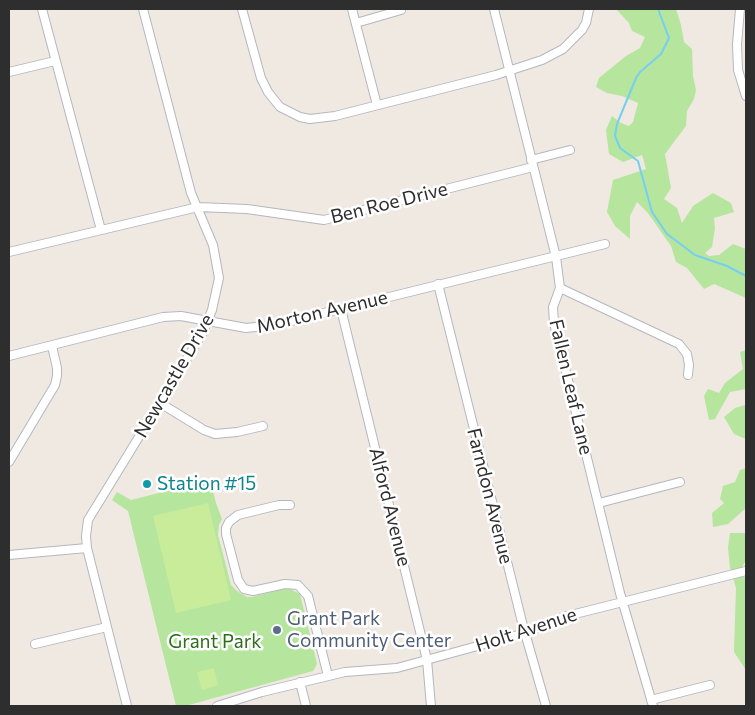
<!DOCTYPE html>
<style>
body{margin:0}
#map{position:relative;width:755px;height:715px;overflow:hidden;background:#efe9e1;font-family:Commissioner,sans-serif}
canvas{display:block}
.frame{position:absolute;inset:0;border:10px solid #2e2e2e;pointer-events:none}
</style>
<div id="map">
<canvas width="755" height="715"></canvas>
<div class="frame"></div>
</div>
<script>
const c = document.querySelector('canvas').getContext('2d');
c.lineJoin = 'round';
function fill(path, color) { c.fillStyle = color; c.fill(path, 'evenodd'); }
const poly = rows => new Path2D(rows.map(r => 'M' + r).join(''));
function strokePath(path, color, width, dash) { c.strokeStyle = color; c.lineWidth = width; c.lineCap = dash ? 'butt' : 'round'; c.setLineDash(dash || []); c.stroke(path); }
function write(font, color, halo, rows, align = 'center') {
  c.font = font + ' Commissioner,sans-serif'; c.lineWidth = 5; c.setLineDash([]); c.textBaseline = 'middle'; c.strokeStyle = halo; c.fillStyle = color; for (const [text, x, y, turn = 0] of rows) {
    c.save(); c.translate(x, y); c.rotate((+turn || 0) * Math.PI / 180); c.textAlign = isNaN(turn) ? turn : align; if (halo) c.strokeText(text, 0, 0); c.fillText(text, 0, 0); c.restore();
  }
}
fill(poly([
 [616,9,676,9,681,25,684,42,692,49,693,76,696,90,694,99,687,111,686,126,665,154,671,188,664,199,677,208,682,223,693,206,713,193,731,203,734,212,714,218,715,228,712,247,705,253,709,256,719,255,733,244,746,249,746,298,714,284,704,289,687,268,676,262,671,246,648,213,637,202,630,216,630,239,615,226,607,212,613,180,646,169,642,155,623,162,609,154,606,130,612,116,621,123,629,126,633,122,638,103,622,96,607,93,596,87,599,78,626,56,640,48,645,37,632,31,629,23],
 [746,350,746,389,730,392,715,419,709,420,704,396,708,389,719,393,725,383,743,369,740,352],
 [745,405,746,406,746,439,734,434,724,417,735,408],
 [746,468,746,508,728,524,713,527,712,513,724,503,720,499,723,486,735,482,740,470],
 [210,480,216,503,222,519,219,525,218,535,231,585,237,591,247,597,252,597,288,588,300,594,317,664,313,671,185,706,176,706,128,511,112,500,117,492,131,500],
 [730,533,746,533,746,560,741,569,742,576,746,578,746,670,734,652,736,588,730,568,728,548]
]), '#b6e59e');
fill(poly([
 [208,503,231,600,176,613,153,516],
 [214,668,218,685,202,690,197,672]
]), '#c9ec9a');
strokePath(poly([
 [658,9,669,38,661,54,640,72,636,78,617,124,615,136,620,148,638,161,652,212,667,234,695,255,727,266,746,276]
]), '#75cff0', 2);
const minor = poly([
 [42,9,101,230],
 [242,9,261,78,268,92,280,107,300,117,310,119,335,116,496,75,542,60,563,49,582,30,586,23,589,9],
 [352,9,377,105],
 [494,9,556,257,560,288,553,307,554,323,620,593,653,706],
 [740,9,737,44,738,70,746,96],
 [356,23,401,10],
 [9,72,55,61],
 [531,160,570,150],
 [9,252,198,207,247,209,324,220,533,167],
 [438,284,523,626,546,706],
 [560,288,679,344,687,354,689,365,688,375],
 [341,309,427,660,431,706],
 [9,356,163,317,181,316,246,328,275,325,605,244],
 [160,403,204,430,215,434,237,432,263,426],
 [9,462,55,385,57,376,57,368,52,346],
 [599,503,680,482],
 [290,505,279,505,238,515,229,522,226,528,226,534,238,580,244,589,253,591,285,584,298,585,308,596,328,676],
 [9,555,87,548],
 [35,644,107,627],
 [300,682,306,706],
 [651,700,710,685],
 [127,706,87,548,86,536,88,520,202,334,212,310,219,278,213,245,191,193,143,9],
 [217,706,262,692,345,672,397,668,525,633,567,616,746,571]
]);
strokePath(minor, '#b4b7c1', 10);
strokePath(minor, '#fff', 8);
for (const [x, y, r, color] of [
 [147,484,5,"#0f9aa8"],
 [277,630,5,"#5c6f8a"]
]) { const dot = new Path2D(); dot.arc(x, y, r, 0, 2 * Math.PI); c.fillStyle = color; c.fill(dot); strokePath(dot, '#fff', 2); }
write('19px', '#2e2e2e', '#fff', [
 ["Ben Roe Drive",389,203,-14],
 ["Morton Avenue",322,312,-13],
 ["Newcastle Drive",174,376,-60],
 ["Fallen Leaf Lane",571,387,77],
 ["Farndon Avenue",490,496,76],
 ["Alford Avenue",390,507,76],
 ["Holt Avenue",526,630,-18]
]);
write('19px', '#0d838f', '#fff', [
 ["Station #15",157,484]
], 'left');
write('19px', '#4e5e75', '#fff', [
 ["Grant Park",287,619],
 ["Community Center",287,641]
], 'left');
write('19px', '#2c6e1b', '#fff', [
 ["Grant Park",215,642]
]);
</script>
